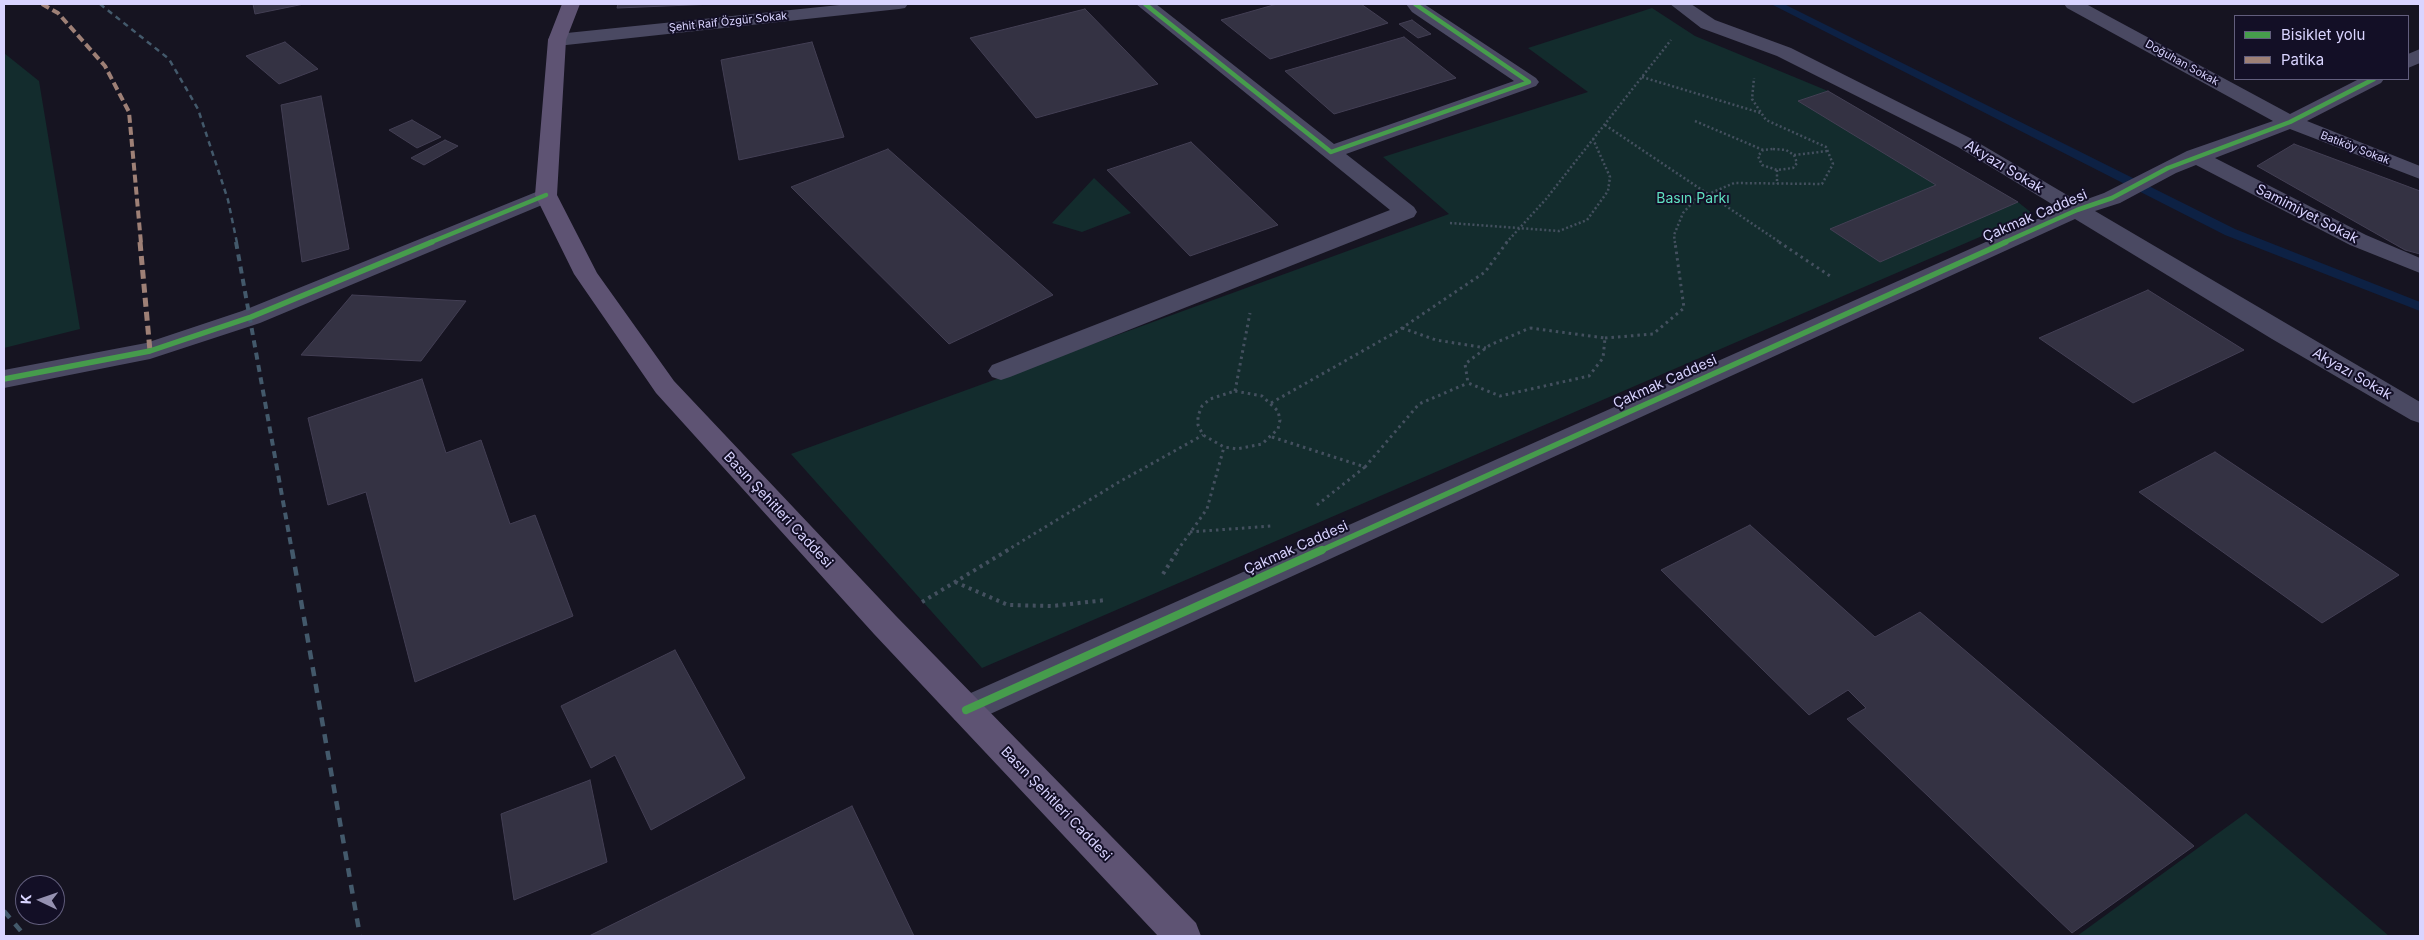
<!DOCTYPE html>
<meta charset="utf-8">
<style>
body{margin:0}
#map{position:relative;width:2424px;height:940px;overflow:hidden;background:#161421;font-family:Inter,sans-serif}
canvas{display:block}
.frame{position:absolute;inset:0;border:5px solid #d9d4ff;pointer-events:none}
.legend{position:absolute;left:2234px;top:15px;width:175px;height:65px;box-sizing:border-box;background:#130f26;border:1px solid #625e7d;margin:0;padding:6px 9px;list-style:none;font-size:15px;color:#d9d4ff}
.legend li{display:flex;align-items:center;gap:10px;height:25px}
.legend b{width:25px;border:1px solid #625e7d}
.north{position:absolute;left:15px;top:875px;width:50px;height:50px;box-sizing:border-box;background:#130f26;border:1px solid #625e7d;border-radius:50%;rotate:273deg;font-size:14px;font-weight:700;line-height:20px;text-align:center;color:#d9d4ff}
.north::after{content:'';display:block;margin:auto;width:18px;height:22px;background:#9591b1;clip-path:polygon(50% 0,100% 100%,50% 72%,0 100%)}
</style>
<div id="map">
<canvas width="2424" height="940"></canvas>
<div class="frame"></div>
<ul class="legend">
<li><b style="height:6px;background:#469c4c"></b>Bisiklet yolu</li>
<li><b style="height:6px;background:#9e8076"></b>Patika</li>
</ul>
<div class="north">K</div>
</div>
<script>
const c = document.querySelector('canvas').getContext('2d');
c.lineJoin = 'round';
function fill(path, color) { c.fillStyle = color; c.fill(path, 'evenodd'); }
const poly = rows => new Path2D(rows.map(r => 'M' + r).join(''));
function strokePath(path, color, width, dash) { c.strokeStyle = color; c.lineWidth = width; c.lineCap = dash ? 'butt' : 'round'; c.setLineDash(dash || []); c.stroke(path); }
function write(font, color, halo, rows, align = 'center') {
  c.font = font + ' Inter,sans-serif'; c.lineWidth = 4; c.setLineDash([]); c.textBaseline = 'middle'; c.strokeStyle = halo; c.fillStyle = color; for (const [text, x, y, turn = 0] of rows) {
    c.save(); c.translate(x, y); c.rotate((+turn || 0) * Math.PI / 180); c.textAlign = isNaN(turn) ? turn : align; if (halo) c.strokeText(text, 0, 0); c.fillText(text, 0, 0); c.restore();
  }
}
fill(poly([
 [1652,8,1695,36,1828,91,2018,202,2033,214,982,668,791,454,1449,214,1383,157,1588,92,1528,48],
 [4,53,39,81,80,329,4,348],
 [1094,178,1131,213,1082,232,1052,223],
 [2246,813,2389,936,2077,936]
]), '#132c2d');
fill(poly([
 [1771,4,1784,4,2235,229,2420,302,2420,311,2225,235,1771,4]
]), '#0d2144');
const building = poly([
 [253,4,304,4,255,14,253,4],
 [618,4,715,4,617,8,618,4],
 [1277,4,1361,4,1388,23,1270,59,1221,20,1277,4],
 [1085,9,1158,84,1036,118,970,38,1085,9],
 [1412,20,1431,34,1418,38,1399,24,1412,20],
 [1404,37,1456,78,1334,114,1285,71,1404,37],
 [285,42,318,69,279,84,246,56,285,42],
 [812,42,844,137,739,160,721,60,812,42],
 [1828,91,2018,202,1880,262,1830,229,1936,185,1798,101,1828,91],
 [321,96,349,249,302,262,281,105,321,96],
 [412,120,441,137,417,148,389,130,412,120],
 [445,140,458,146,424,165,411,158,445,140],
 [1191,142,1278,225,1190,256,1107,170,1191,142],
 [2294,144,2420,191,2420,254,2405,250,2257,166,2294,144],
 [888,149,1053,295,949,344,791,187,888,149],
 [2148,290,2244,350,2133,403,2039,338,2148,290],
 [352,295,466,301,421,361,301,355,352,295],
 [422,379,446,453,481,440,510,524,535,515,573,616,415,682,366,492,328,505,308,418,422,379],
 [2215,452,2399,575,2322,623,2139,492,2215,452],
 [1750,525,1875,637,1920,612,2194,846,2072,933,1847,719,1866,708,1848,690,1809,715,1661,570,1750,525],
 [675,650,745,778,651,830,615,755,591,768,561,706,675,650],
 [590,780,607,862,514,900,501,814,590,780],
 [852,806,914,936,589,936,852,806]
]);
fill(building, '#343243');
strokePath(building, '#433f54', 1);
strokePath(poly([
 [1642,77,1761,113],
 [1695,121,1763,150],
 [1605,125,1781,243],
 [1773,149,1786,150,1794,155,1797,163,1793,168,1777,170,1762,165,1758,156,1763,150,1773,149],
 [1794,155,1828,151],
 [1777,170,1777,184],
 [1450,223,1559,231,1587,220,1608,191,1610,177,1593,139],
 [1506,243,1546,199,1671,40],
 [1675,243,1674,235,1683,213,1695,200,1734,183,1822,184,1833,164,1826,147,1766,120,1752,99,1754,78]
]), '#44505f', 2.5, [2, 2.5]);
strokePath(poly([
 [1779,242,1833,278],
 [1402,328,1436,340,1486,348],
 [1530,328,1605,338,1603,358,1589,376,1500,396,1468,383,1465,364,1490,345,1530,328],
 [1605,338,1653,334,1684,308,1675,242],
 [1235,391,1262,396,1278,411,1280,420,1278,429,1262,444,1237,449,1224,447,1203,435,1198,425,1198,416,1202,406,1210,399,1235,391],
 [1235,391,1250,313],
 [1271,403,1396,332,1485,272,1507,242],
 [1272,437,1365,467,1419,404,1468,383],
 [1317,505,1365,467],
 [1190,532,1271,526],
 [1006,551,1119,482,1203,435],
 [1177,551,1207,509,1224,447]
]), '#44505f', 3, [2.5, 4]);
strokePath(poly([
 [1163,574,1178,550],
 [955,582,1008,605,1052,606,1106,600],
 [922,602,1008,550]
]), '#44505f', 4, [3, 4.5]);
fill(poly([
 [849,4,908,4,905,8,899,9,557,46,550,44,548,40,550,36,557,34,849,4],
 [1136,4,1156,4,1334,144,1514,81,1412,12,1406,4,1424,4,1536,78,1539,82,1536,86,1346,154,1414,207,1417,212,1414,217,1010,377,1001,380,992,377,988,371,992,365,1390,210,1136,4],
 [1670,4,1691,4,1715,20,1791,48,1972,139,2079,202,2104,193,2187,151,2273,121,2067,8,2064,4,2086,4,2290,114,2359,79,2384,79,2381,83,2307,121,2420,166,2420,179,2290,129,2215,158,2366,235,2420,258,2420,273,2350,245,2196,165,2176,173,2120,203,2095,211,2420,402,2420,423,2411,420,2272,339,2075,219,977,720,966,724,955,720,950,710,955,700,2060,209,1958,147,1777,56,1701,28,1670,4],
 [2420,49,2420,63,2408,68,2408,54,2420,49],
 [546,188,554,190,557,195,554,200,260,323,150,359,4,388,4,370,146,343,242,311,546,188]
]), '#4a4962');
fill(poly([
 [562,4,580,4,566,40,557,195,597,273,674,381,896,616,1196,923,1201,936,1158,936,874,634,656,393,574,274,535,195,548,40,562,4]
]), '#5e5373');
strokePath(poly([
 [100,4,169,59,198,109,228,200,237,243]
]), '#43596b', 2.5, [5.5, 4.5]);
strokePath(poly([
 [236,242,292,551]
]), '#43596b', 4, [7, 5.5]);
strokePath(poly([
 [292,550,360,936],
 [4,911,25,936]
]), '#43596b', 4.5, [9, 8]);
strokePath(poly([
 [42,4,58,13,105,66,129,112,141,243]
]), '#9e8076', 4, [8, 4]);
strokePath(poly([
 [140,242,150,351]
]), '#9e8076', 5, [9, 5]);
strokePath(poly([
 [1145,4,1331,152,1529,82,1415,4],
 [429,243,546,195],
 [2003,243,2077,210,2112,198,2168,168,2290,122,2374,79]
]), '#469c4c', 4.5);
strokePath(poly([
 [4,379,150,351,251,317,432,242],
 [1320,551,2006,242]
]), '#469c4c', 5.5);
strokePath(poly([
 [966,710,1322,550]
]), '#469c4c', 8);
write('11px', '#d9d4ff', '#130f26', [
 ["Şehit Raif Özgür Sokak",728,22,-6],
 ["Doğuhan Sokak",2182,63,29],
 ["Batıköy Sokak",2355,148,21]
]);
write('14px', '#d9d4ff', '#130f26', [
 ["Akyazı Sokak",2004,167,31],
 ["Samimiyet Sokak",2307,214,27],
 ["Çakmak Caddesi",2035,216,-23],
 ["Akyazı Sokak",2352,374,30],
 ["Çakmak Caddesi",1665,382,-24],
 ["Basın Şehitleri Caddesi",778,510,47],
 ["Çakmak Caddesi",1296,548,-24],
 ["Basın Şehitleri Caddesi",1056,804,46]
]);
write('14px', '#5fe0c0', '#130f26', [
 ["Basın Parkı",1693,199]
]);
</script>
